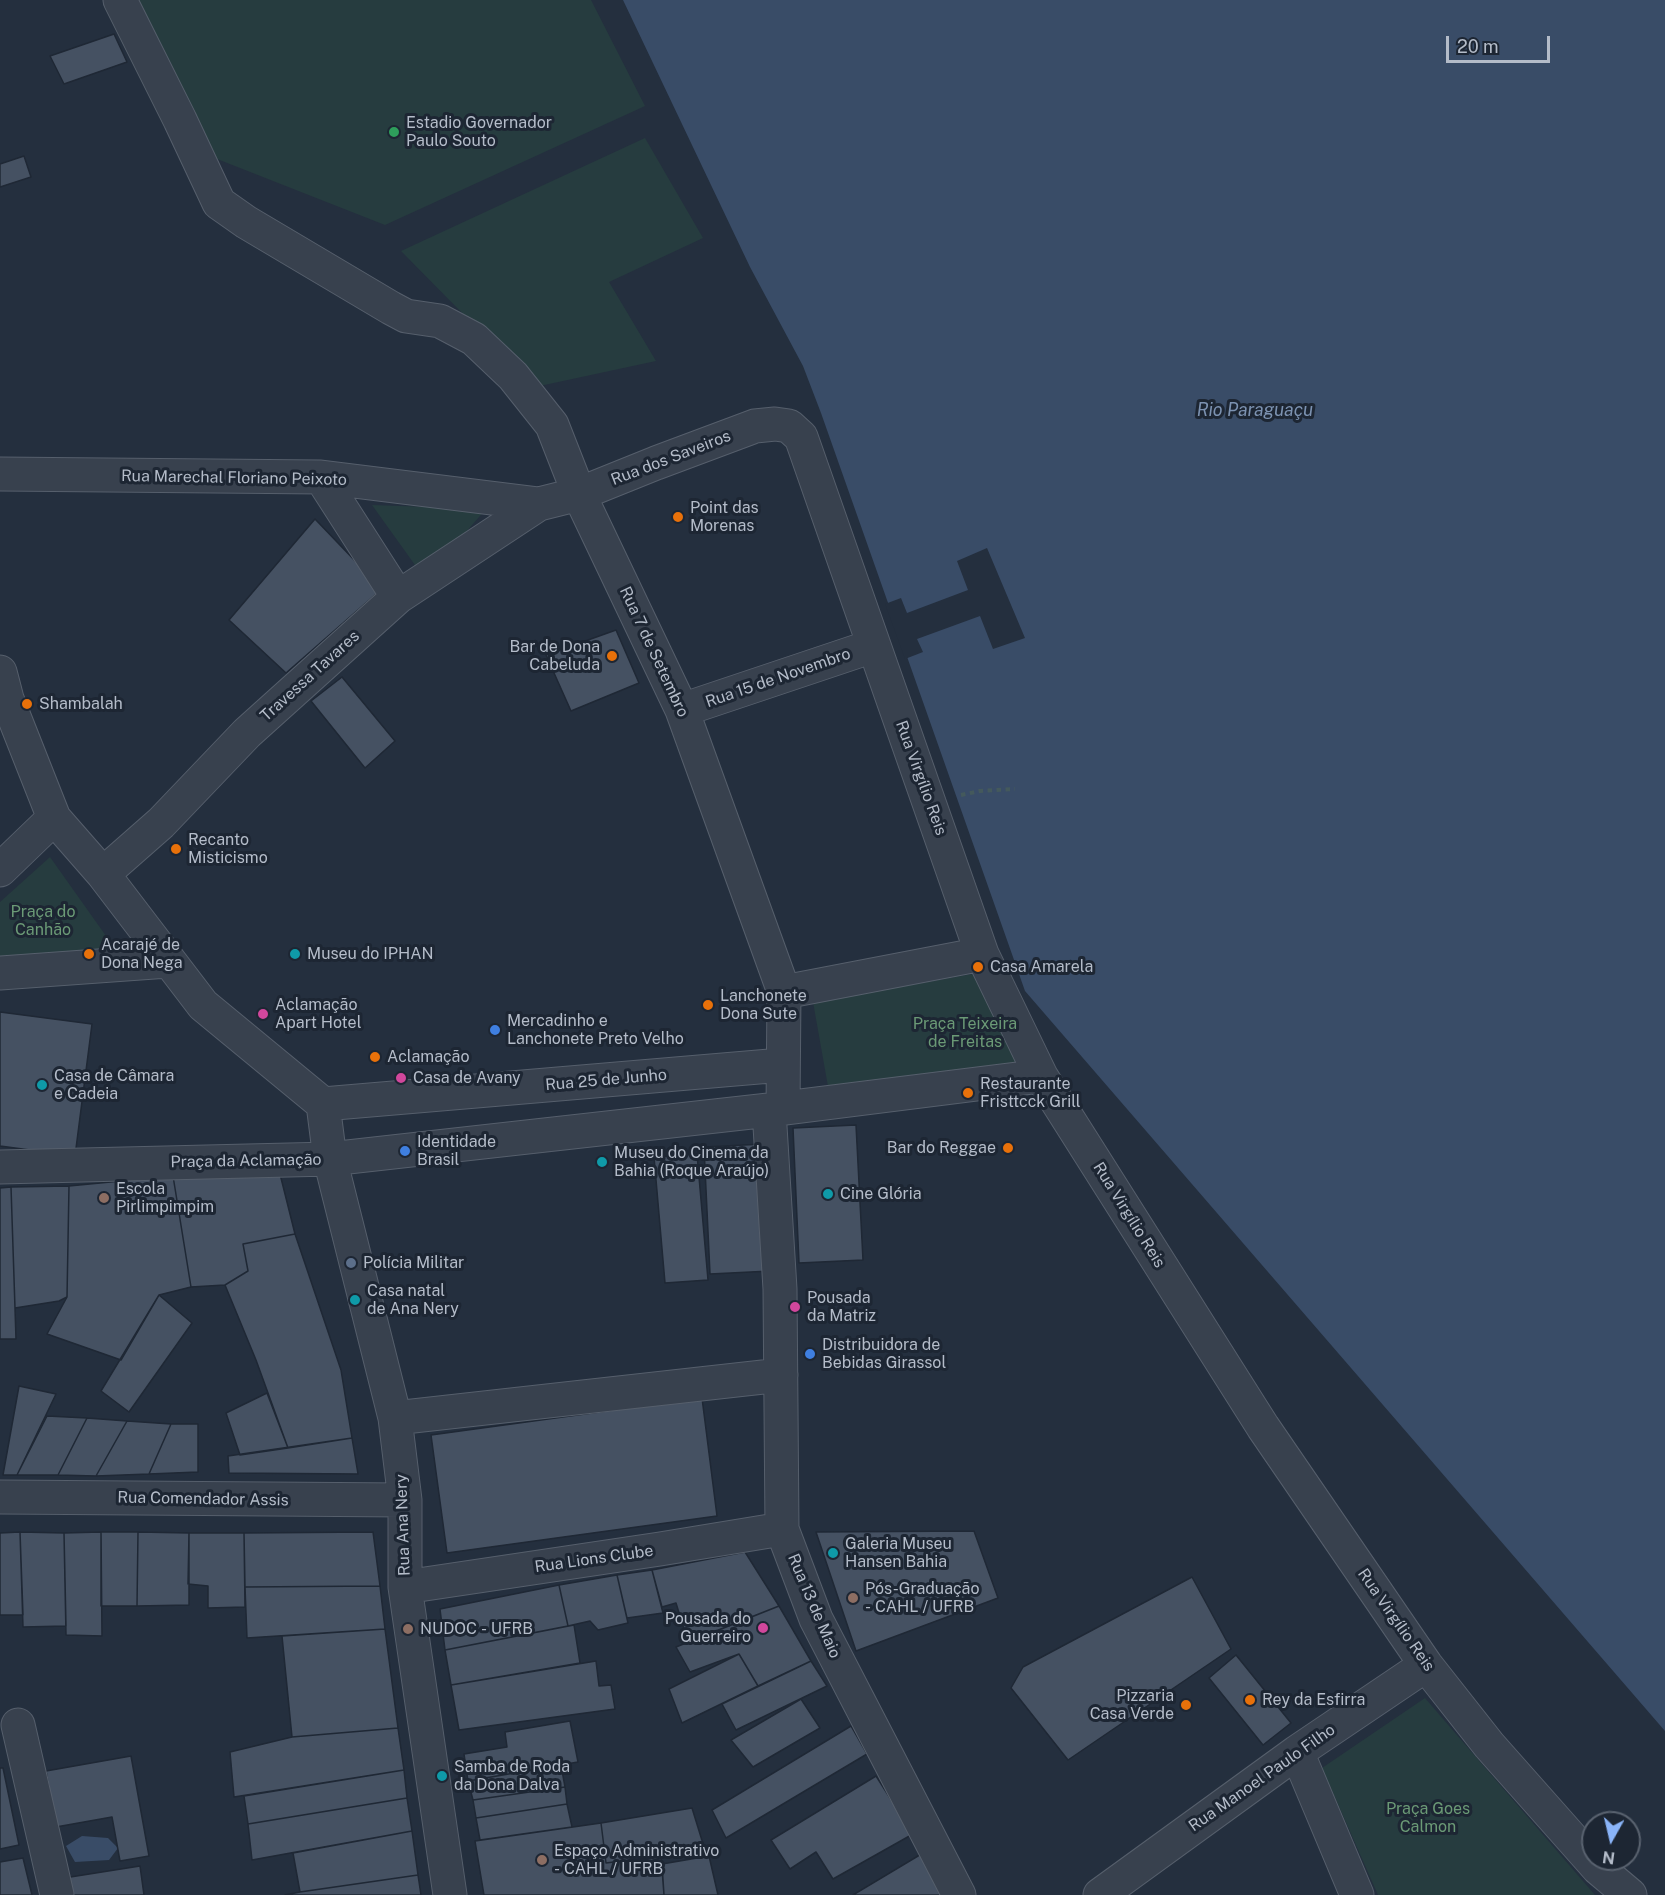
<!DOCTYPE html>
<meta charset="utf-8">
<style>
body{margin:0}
#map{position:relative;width:1665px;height:1895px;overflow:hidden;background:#242f3e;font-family:"Public Sans",sans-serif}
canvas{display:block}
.north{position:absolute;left:1581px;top:1811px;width:60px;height:60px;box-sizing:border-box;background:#1d2633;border:2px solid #59626f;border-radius:50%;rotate:188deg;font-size:16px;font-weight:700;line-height:24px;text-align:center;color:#b4bcc9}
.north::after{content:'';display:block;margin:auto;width:21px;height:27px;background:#8ab4f8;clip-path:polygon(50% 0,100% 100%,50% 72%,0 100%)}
.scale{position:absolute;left:1446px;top:36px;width:104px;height:27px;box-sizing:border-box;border:3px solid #b4bcc9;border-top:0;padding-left:8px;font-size:18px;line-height:21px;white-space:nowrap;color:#b4bcc9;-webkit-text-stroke:4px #1d2633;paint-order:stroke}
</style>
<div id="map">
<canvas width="1665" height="1895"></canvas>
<div class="north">N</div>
<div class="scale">20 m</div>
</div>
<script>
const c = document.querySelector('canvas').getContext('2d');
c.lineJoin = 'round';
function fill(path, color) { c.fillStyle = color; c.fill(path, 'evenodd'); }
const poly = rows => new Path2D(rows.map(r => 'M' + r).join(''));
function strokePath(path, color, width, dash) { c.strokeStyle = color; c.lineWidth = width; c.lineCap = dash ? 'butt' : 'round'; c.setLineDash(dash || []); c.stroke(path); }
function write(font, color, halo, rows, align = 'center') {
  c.font = font + ' "Public Sans",sans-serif'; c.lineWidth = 6; c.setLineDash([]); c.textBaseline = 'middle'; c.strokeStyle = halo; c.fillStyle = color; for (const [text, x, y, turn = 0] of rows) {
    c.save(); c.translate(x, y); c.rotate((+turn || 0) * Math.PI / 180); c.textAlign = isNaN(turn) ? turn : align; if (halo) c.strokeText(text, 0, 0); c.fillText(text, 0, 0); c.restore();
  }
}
fill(poly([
 [133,0,591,0,645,106,385,225,212,157],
 [645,138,703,238,609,282,656,361,535,387,401,251],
 [372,505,486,509,425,579],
 [50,857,133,974,0,961,0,902],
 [1007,968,1056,1080,832,1109,813,1002],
 [1425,1698,1595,1895,1378,1895,1322,1768]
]), '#263c3f');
fill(poly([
 [623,0,1665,0,1665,1731,1025,991,821,413,803,366,750,267],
 [82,1836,108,1838,118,1848,109,1860,75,1862,66,1846]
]), '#394c67');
fill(poly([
 [987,548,1025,638,993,649,980,616,917,639,923,652,905,659,885,604,901,598,907,613,968,590,957,561]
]), '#242f3e');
const building = poly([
 [114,34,127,62,64,84,50,56,114,34],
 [24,156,31,177,0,187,0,164,24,156],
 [315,519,382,589,286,673,229,620,315,519],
 [616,630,639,683,571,711,546,655,616,630],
 [342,677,395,741,365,768,311,701,342,677],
 [0,1012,92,1024,75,1156,0,1146,0,1012],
 [856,1125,863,1260,799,1263,793,1128,856,1125],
 [764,1144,771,1271,710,1274,704,1147,764,1144],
 [697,1154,708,1280,665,1283,654,1157,697,1154],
 [278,1166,295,1234,243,1244,248,1271,225,1285,191,1287,173,1176,278,1166],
 [173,1176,191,1287,159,1295,121,1360,47,1334,67,1297,69,1186,173,1176],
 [69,1186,67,1297,59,1301,15,1308,11,1187,69,1186],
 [11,1187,16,1339,0,1339,0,1188,11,1187],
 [295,1234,341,1370,352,1438,288,1448,256,1360,225,1285,248,1271,243,1244,295,1234],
 [159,1295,192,1323,129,1412,101,1391,159,1295],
 [19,1386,56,1394,17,1475,3,1475,19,1386],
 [267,1393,288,1448,240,1455,226,1413,267,1393],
 [702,1398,717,1516,447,1553,431,1435,702,1398],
 [47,1416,87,1418,58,1475,17,1475,47,1416],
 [87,1418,127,1421,96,1476,58,1475,87,1418],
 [127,1421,171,1424,149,1474,96,1476,127,1421],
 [171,1424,198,1424,198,1472,149,1474,171,1424],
 [352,1438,358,1474,229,1473,228,1456,352,1438],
 [974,1531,998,1598,856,1651,816,1532,974,1531],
 [20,1532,64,1533,66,1626,23,1627,20,1532],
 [20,1532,23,1615,0,1615,0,1533,20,1532],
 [101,1532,138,1532,137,1606,101,1606,101,1532],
 [101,1532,102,1636,66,1635,64,1533,101,1532],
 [138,1532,189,1533,189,1605,137,1606,138,1532],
 [373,1532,380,1586,245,1587,244,1533,373,1532],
 [189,1533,244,1533,245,1607,208,1608,208,1586,188,1584,189,1533],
 [745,1552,779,1606,688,1642,676,1603,662,1607,652,1570,745,1552],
 [652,1570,663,1613,627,1618,617,1575,652,1570],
 [617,1575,628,1623,598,1630,590,1621,568,1626,559,1585,617,1575],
 [1192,1577,1231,1649,1068,1760,1011,1688,1023,1667,1192,1577],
 [559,1585,568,1626,445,1650,440,1609,559,1585],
 [380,1586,385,1629,247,1638,245,1587,380,1586],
 [779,1606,811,1661,758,1686,739,1654,690,1672,676,1647,779,1606],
 [574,1625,580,1663,451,1685,445,1650,574,1625],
 [385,1629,398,1728,292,1737,282,1636,385,1629],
 [739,1654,758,1686,682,1723,669,1689,739,1654],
 [1236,1655,1291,1723,1263,1745,1209,1678,1236,1655],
 [596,1661,599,1686,611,1685,615,1709,459,1730,451,1685,596,1661],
 [811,1661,827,1686,736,1730,722,1704,811,1661],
 [801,1699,820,1728,753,1767,731,1740,801,1699],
 [570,1721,578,1762,468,1781,464,1754,507,1747,505,1732,570,1721],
 [851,1726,867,1754,726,1838,712,1810,851,1726],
 [398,1728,404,1770,234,1797,230,1752,292,1737,398,1728],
 [131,1756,149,1856,120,1861,112,1817,56,1827,46,1771,131,1756],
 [561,1765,565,1787,473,1800,468,1781,561,1765],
 [0,1768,3,1768,19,1845,0,1849,0,1768],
 [404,1770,407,1798,248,1824,244,1796,404,1770],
 [876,1776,913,1834,833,1879,816,1852,790,1869,771,1840,876,1776],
 [565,1787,567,1804,476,1818,473,1800,565,1787],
 [407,1798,412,1831,252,1860,248,1824,407,1798],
 [567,1804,572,1827,480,1840,476,1818,567,1804],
 [692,1808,704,1847,661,1856,606,1863,601,1823,692,1808],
 [601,1823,606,1863,661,1856,664,1895,484,1895,475,1841,601,1823],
 [412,1831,418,1875,300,1892,293,1853,412,1831],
 [923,1853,946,1895,853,1895,923,1853],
 [709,1856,718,1895,664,1895,662,1864,709,1856],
 [23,1858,32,1895,0,1895,0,1862,23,1858],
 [140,1866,144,1895,68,1895,64,1878,140,1866],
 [418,1875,421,1895,285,1895,300,1892,418,1875]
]);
fill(building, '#455162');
strokePath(building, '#1f2835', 1.5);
const minor = poly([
 [120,0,180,120,219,203,246,222,391,308,406,316,440,321,474,339,513,376,552,425,579,494,682,710,784,992,783,1108],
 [0,474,321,477,539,504],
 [321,477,398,597],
 [0,672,7,699,54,818,103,874,203,1005,323,1104,330,1159,395,1418,405,1500,405,1587,450,1895],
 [682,710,873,646],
 [0,870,54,818],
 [103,874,161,823,247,733,398,597,539,504,579,494,656,463,755,426,775,424,789,426,801,437,982,954,1041,1076,1263,1427,1426,1665,1489,1745,1598,1868,1630,1895],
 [0,973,168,961],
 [784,992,982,954],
 [323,1104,782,1065],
 [769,1110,780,1289,782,1529,816,1619,959,1895],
 [0,1167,330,1159,769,1110,1041,1076],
 [395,1418,781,1375],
 [0,1497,405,1500],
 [405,1587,660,1549,782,1529],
 [18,1725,57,1895],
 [1297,1752,1357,1895],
 [1100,1895,1297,1752,1426,1665]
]);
strokePath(minor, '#565f6c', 35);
strokePath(poly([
 [961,795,980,791,1015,789]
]), '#44595c', 4, [4.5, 4.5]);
strokePath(minor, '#38414e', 33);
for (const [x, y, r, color] of [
 [394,132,6,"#2e9e5b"],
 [678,517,6,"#e8710a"],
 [612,656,6,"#e8710a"],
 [27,704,6,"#e8710a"],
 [176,849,6,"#e8710a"],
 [89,954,6,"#e8710a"],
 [295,954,6,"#0f9aa8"],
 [978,967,6,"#e8710a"],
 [708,1005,6,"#e8710a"],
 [263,1014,6,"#d1479c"],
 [495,1030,6,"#3f7fe0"],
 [375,1057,6,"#e8710a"],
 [401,1078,6,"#d1479c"],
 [42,1085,6,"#0f9aa8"],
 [968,1093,6,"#e8710a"],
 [1008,1148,6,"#e8710a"],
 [405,1151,6,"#3f7fe0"],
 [602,1162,6,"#0f9aa8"],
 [828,1194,6,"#0f9aa8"],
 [104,1198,6,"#8d6e63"],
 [351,1263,6,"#5c6f8a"],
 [355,1300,6,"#0f9aa8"],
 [795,1307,6,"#d1479c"],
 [810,1354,6,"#3f7fe0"],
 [833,1553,6,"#0f9aa8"],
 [853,1598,6,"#8d6e63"],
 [763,1628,6,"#d1479c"],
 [408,1629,6,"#8d6e63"],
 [1250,1700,6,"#e8710a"],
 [1186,1705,6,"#e8710a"],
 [442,1776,6,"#0f9aa8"],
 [542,1860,6,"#8d6e63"]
]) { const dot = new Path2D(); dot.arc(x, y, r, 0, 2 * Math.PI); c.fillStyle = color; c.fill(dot); strokePath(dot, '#1d2633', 2); }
write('16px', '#b4bcc9', '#1d2633', [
 ["Estadio Governador",406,123],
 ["Paulo Souto",406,141],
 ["Point das",690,508],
 ["Morenas",690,526],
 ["Bar de Dona",600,647,"right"],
 ["Cabeluda",600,665,"right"],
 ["Shambalah",39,704],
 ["Recanto",188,840],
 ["Misticismo",188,858],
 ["Acarajé de",101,945],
 ["Dona Nega",101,963],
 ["Museu do IPHAN",307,954],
 ["Casa Amarela",990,967],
 ["Lanchonete",720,996],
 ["Dona Sute",720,1014],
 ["Aclamação",275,1005],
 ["Apart Hotel",275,1023],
 ["Mercadinho e",507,1021],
 ["Lanchonete Preto Velho",507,1039],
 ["Aclamação",387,1057],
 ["Casa de Câmara",54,1076],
 ["e Cadeia",54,1094],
 ["Casa de Avany",413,1078],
 ["Restaurante",980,1084],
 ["Fristtcck Grill",980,1102],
 ["Identidade",417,1142],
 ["Brasil",417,1160],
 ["Bar do Reggae",996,1148,"right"],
 ["Museu do Cinema da",614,1153],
 ["Bahia (Roque Araújo)",614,1171],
 ["Escola",116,1189],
 ["Pirlimpimpim",116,1207],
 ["Cine Glória",840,1194],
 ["Polícia Militar",363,1263],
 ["Casa natal",367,1291],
 ["de Ana Nery",367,1309],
 ["Pousada",807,1298],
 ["da Matriz",807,1316],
 ["Distribuidora de",822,1345],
 ["Bebidas Girassol",822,1363],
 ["Galeria Museu",845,1544],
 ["Hansen Bahia",845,1562],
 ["Pós-Graduação",865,1589],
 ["- CAHL / UFRB",865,1607],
 ["Pousada do",751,1619,"right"],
 ["Guerreiro",751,1637,"right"],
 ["NUDOC - UFRB",420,1629],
 ["Pizzaria",1174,1696,"right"],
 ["Casa Verde",1174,1714,"right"],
 ["Rey da Esfirra",1262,1700],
 ["Samba de Roda",454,1767],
 ["da Dona Dalva",454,1785],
 ["Espaço Administrativo",554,1851],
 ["- CAHL / UFRB",554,1869]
], 'left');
write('16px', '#b4bcc9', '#1d2633', [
 ["Rua dos Saveiros",671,458,-21],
 ["Rua Marechal Floriano Peixoto",234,478,1],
 ["Rua 7 de Setembro",654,652,65],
 ["Travessa Tavares",310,676,-42],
 ["Rua 15 de Novembro",778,678,-19],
 ["Rua Virgílio Reis",921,778,70],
 ["Rua 25 de Junho",606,1080,-5],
 ["Praça da Aclamação",246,1161,-1],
 ["Rua Virgílio Reis",1129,1215,58],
 ["Rua Comendador Assis",203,1499,1],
 ["Rua Ana Nery",403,1525,-92],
 ["Rua Lions Clube",594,1559,-8],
 ["Rua 13 de Maio",814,1606,67],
 ["Rua Virgílio Reis",1396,1620,55],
 ["Rua Manoel Paulo Filho",1262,1778,-35]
]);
write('16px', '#6b9a76', '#1d2633', [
 ["Praça do",43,912],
 ["Canhão",43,930],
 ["Praça Teixeira",965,1024],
 ["de Freitas",965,1042],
 ["Praça Goes",1428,1809],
 ["Calmon",1428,1827]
]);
write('italic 18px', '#7c92b1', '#1d2633', [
 ["Rio Paraguaçu",1255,410]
]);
</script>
